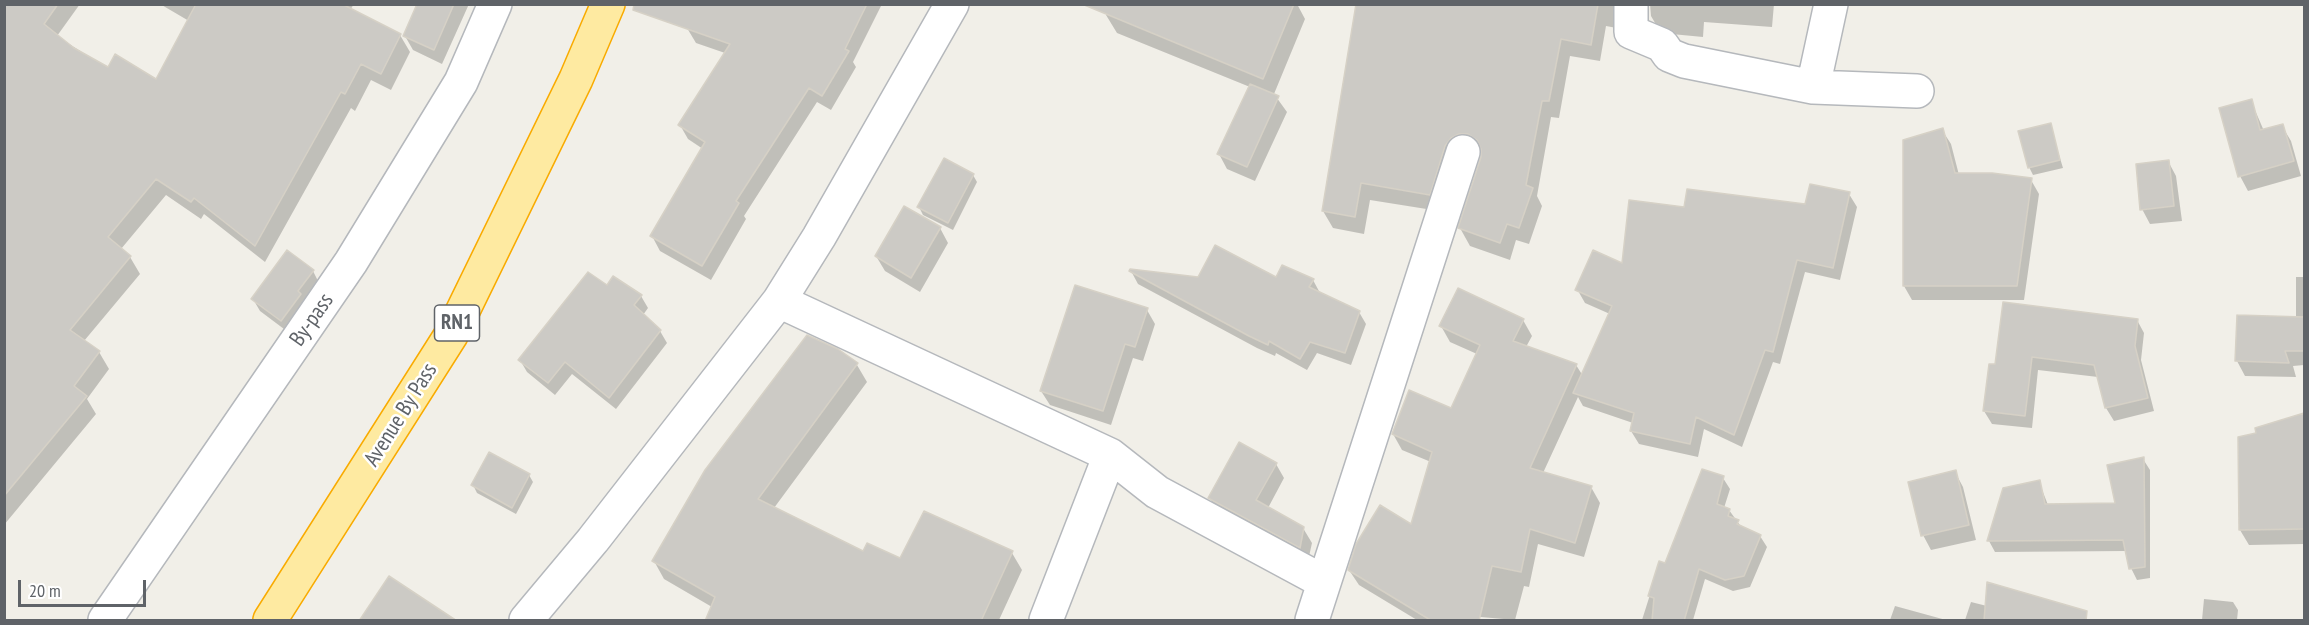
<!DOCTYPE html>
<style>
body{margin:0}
#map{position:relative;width:2309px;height:625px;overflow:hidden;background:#f1efe8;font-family:"PT Sans Narrow",sans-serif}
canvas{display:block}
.frame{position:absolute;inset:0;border:6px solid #5f6368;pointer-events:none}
.scale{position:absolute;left:18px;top:580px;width:128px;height:27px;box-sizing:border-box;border:3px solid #5f6368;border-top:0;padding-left:8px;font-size:18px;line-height:21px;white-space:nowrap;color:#5f6368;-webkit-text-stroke:4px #fff;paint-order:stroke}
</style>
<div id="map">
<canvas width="2309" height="625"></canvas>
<div class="frame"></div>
<div class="scale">20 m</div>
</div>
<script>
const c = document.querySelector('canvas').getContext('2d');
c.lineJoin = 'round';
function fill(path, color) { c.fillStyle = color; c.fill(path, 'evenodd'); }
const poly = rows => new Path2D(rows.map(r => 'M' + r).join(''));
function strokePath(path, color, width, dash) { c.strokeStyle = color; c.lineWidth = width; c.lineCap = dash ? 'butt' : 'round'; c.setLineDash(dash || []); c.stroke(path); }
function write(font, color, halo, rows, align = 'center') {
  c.font = font + ' "PT Sans Narrow",sans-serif'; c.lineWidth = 5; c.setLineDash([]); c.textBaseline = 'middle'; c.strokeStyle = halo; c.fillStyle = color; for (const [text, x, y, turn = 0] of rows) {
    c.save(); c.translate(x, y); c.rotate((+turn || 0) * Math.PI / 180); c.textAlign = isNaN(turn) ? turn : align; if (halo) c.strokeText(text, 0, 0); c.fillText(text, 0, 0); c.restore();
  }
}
fill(poly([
 [4,4,80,4,57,36,108,69,156,81,189,21,160,4,354,4,350,10,400,35,410,52,391,90,371,80,355,111,351,108,265,262,204,214,201,219,166,195,121,249,130,257,140,274,84,341,99,352,109,369,87,399,96,414,4,525],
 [419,4,469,4,442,64,413,50,405,36],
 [696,4,882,4,853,62,856,67,831,110,817,102,744,216,746,219,711,280,660,251,652,236,703,149,688,139,680,125,725,53,696,43,687,28],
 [1111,4,1297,4,1305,19,1274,94,1287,112,1255,181,1227,169,1219,154,1250,87,1117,33,1106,15],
 [1358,4,1633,4,1622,29,1606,26,1600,61,1570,56,1559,118,1551,117,1537,196,1542,206,1529,244,1516,240,1510,260,1470,246,1460,228,1483,153,1479,151,1469,151,1439,211,1370,200,1364,234,1333,228,1323,211],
 [1650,4,1774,4,1772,27,1704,22,1703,37,1661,33,1651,16],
 [2251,101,2264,131,2282,126,2291,141,2301,176,2248,191,2240,176],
 [2050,125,2063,168,2033,175,2029,167],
 [1942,130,1951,144,1959,175,2031,180,2039,194,2024,300,1912,300,1904,286],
 [2168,161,2176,176,2182,221,2150,224,2142,209],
 [973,175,977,182,953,230,923,215,919,207],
 [1849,194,1857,207,1840,280,1805,272,1780,364,1773,362,1742,447,1704,429,1698,457,1639,444,1631,431,1633,423,1583,406,1578,397,1543,473,1591,487,1600,503,1584,557,1538,544,1529,587,1524,586,1515,620,1469,616,1477,620,1417,620,1359,585,1349,570,1412,526,1431,462,1402,450,1393,434,1452,410,1477,354,1450,342,1441,326,1523,320,1532,336,1526,347,1576,365,1583,376,1610,314,1585,303,1577,289,1623,265,1686,208,1807,206],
 [940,228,948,243,920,292,885,271,876,256],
 [313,271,319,283,288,332,260,311,253,299],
 [1131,271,1199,279,1313,280,1320,293,1359,312,1366,324,1351,365,1317,353,1307,370,1276,353,1275,356,1257,348,1138,284],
 [2296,277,2304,277,2304,365,2293,366,2296,377,2245,376,2237,361,2296,318],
 [607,287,641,296,648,308,643,315,660,331,667,343,616,409,572,374,555,395,527,372,520,360],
 [1147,310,1155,324,1143,361,1133,358,1111,425,1050,405,1041,391],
 [2137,320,2144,333,2141,360,2154,411,2114,421,2106,408,2098,377,2038,370,2032,428,1992,424,1984,411,1996,366],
 [837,351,857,365,867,382,774,508,864,553,901,560,1012,553,1022,570,999,620,707,620,712,607,664,579,654,561],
 [2303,415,2304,544,2249,545,2240,530,2257,434],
 [2143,459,2150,470,2150,578,2137,580,2131,568,2127,551,1995,552,1989,541,2004,489,2039,482,2048,505,2117,505],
 [1276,464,1284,478,1268,508,1303,528,1312,543,1308,561,1218,513,1210,498],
 [1955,472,1963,487,1976,540,1931,550,1923,535],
 [529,475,533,482,516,514,477,493,473,485],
 [1723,478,1730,489,1724,508,1729,510,1742,528,1760,536,1767,547,1750,587,1733,591,1705,579,1693,620,1642,620,1660,563,1665,565],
 [2204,599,2233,602,2238,610,2237,620,2202,620],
 [1971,602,1987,606,2049,620,1965,620],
 [1895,606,1946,620,1890,620]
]), '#0003');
const building = poly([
 [4,4,58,4,44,24,74,48,108,67,115,54,156,79,196,4,342,4,401,34,381,74,361,64,345,94,341,92,255,246,194,198,191,202,156,179,108,237,131,256,70,330,100,351,74,386,87,396,4,496,4,4],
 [417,4,454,4,434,50,403,36,417,4],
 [634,4,867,4,845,49,849,51,822,96,809,88,736,201,739,203,702,266,650,236,705,142,678,125,730,44,633,10,634,4],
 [1082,4,1294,4,1263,79,1082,4],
 [1356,4,1598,4,1591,45,1561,39,1549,101,1542,101,1526,185,1533,188,1519,228,1507,224,1500,243,1458,228,1481,157,1481,149,1477,140,1468,134,1459,134,1451,138,1445,146,1430,195,1361,183,1355,217,1322,211,1356,4],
 [1250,84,1279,96,1247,167,1217,154,1250,84],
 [2252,99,2260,130,2283,124,2294,161,2238,177,2219,108,2252,99],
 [2051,123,2060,160,2028,168,2018,131,2051,123],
 [1943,128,1955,173,1992,173,2032,178,2017,286,1903,286,1903,140,1943,128],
 [944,158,974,174,948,223,917,207,944,158],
 [2169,160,2174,206,2140,210,2136,164,2169,160],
 [1810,184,1850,192,1833,268,1797,260,1773,352,1765,350,1734,435,1696,417,1690,444,1630,431,1634,413,1573,393,1612,306,1575,290,1593,250,1622,263,1629,200,1684,207,1687,189,1805,204,1810,184],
 [904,206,941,227,911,278,875,256,904,206],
 [1215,245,1276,277,1282,265,1314,279,1309,287,1360,311,1345,353,1310,342,1300,359,1269,341,1268,345,1249,336,1129,271,1130,269,1198,277,1215,245],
 [287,250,314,270,298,291,301,294,281,321,251,299,287,250],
 [588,272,607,285,613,276,642,295,634,305,661,330,609,398,565,362,548,383,518,360,588,272],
 [1075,285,1148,308,1135,347,1125,344,1103,411,1040,391,1075,285],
 [1458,288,1524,319,1513,341,1577,364,1530,468,1592,486,1575,543,1530,529,1521,572,1492,566,1479,621,1432,621,1348,570,1356,544,1380,505,1411,524,1432,452,1392,434,1409,390,1451,408,1480,345,1439,326,1458,288],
 [2003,302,2138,319,2135,346,2148,398,2105,408,2094,365,2032,357,2025,416,1983,411,1989,364,1995,364,2003,302],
 [2237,315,2304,317,2304,351,2285,351,2289,363,2235,361,2237,315],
 [807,335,838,349,858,363,758,499,863,551,867,543,900,558,924,511,1013,551,981,621,705,621,715,597,652,561,705,470,807,335],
 [2304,413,2304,529,2239,530,2238,437,2256,433,2255,428,2304,413],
 [1239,442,1277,463,1256,500,1304,527,1300,548,1208,498,1239,442],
 [489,452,530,474,512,508,471,485,489,452],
 [2144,457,2145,567,2129,569,2123,540,1987,541,2003,488,2040,480,2045,504,2115,503,2107,465,2144,457],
 [1702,469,1724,476,1717,504,1730,509,1728,516,1739,520,1737,524,1761,535,1744,576,1725,580,1699,569,1684,621,1652,621,1654,598,1648,596,1659,561,1665,563,1702,469],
 [1956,470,1969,525,1921,536,1908,482,1956,470],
 [389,576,457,621,359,621,389,576],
 [1987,582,2087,611,2086,621,1984,621,1987,582]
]);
fill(building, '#cccac5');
strokePath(building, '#d6d1c6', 1.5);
const minor = poly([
 [1631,4,1631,32,1662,45,1669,55,1684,61,1813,87,1917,91],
 [1813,87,1831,4],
 [779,301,1110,455,1157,492,1324,582],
 [105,620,351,262,461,82,495,4],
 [526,620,593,540,779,301,819,237,952,4],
 [1046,620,1110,455],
 [1312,620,1463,152]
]);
const trunk = poly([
 [270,620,451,335,576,79,608,4]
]);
strokePath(minor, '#b5b8bc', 36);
strokePath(trunk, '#f9ab00', 36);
strokePath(minor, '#fff', 33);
strokePath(trunk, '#feeaa1', 33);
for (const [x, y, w] of [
 [457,323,45]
]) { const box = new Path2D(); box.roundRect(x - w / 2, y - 18, w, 36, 4.5); c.fillStyle = '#fff'; c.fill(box); strokePath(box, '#5f6368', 1.5); }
write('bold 21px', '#5f6368', null, [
 ["RN1",457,323]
]);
write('22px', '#5f6368', '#fff', [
 ["By-pass",312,320,-55],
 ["Avenue By Pass",401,415,-58]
]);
</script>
